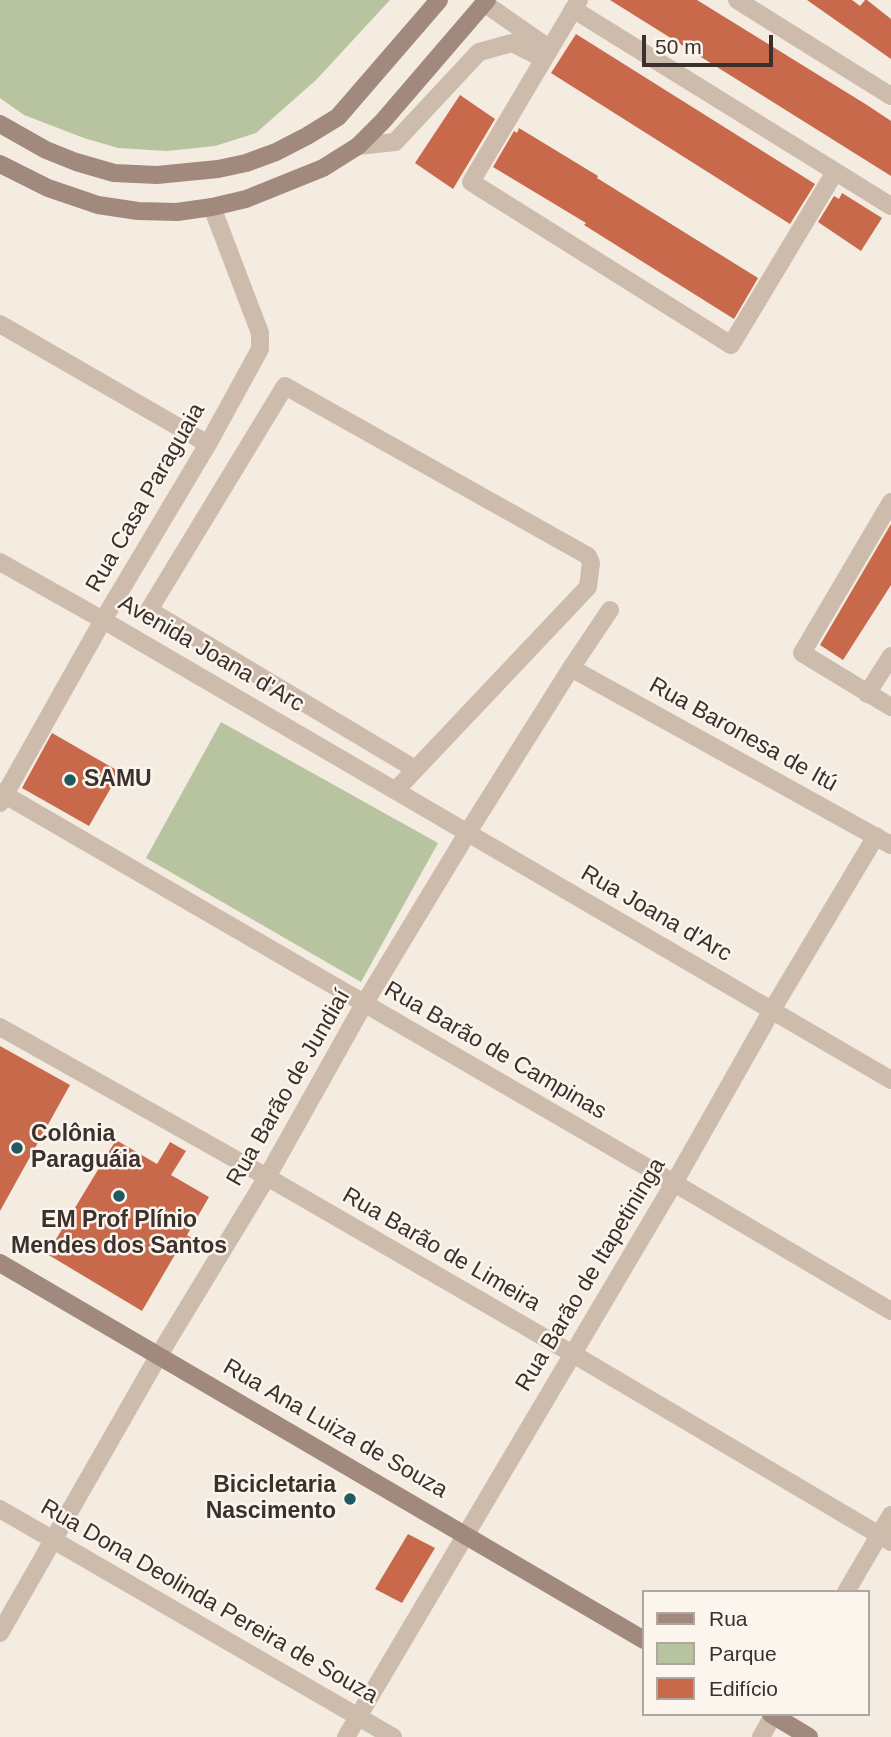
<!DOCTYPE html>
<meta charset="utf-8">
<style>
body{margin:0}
#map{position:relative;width:891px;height:1737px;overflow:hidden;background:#f4ebe1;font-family:Arial,sans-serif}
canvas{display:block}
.legend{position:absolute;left:642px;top:1590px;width:228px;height:126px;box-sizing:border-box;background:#fbf5ee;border:2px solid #aea6a0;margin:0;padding:9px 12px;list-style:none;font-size:21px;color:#3b302b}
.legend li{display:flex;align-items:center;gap:14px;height:35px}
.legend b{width:35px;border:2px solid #aea6a0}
.scale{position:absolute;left:642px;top:35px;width:131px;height:32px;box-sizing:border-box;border:4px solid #3b302b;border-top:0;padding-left:9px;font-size:21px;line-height:24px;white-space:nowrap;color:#3b302b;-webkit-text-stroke:5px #fbf5ee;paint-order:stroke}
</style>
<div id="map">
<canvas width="891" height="1737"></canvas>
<ul class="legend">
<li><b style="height:9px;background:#a18a7d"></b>Rua</li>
<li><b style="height:19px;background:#b8c4a0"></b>Parque</li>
<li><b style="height:19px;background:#c8694b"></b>Edifício</li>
</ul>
<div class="scale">50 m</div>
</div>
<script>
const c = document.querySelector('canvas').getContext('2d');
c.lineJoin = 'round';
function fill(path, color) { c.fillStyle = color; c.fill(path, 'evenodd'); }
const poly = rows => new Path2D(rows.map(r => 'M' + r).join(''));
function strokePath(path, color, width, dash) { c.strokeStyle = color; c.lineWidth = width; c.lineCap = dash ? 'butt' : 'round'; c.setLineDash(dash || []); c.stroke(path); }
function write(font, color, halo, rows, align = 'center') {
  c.font = font + ' Arial,sans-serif'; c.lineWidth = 5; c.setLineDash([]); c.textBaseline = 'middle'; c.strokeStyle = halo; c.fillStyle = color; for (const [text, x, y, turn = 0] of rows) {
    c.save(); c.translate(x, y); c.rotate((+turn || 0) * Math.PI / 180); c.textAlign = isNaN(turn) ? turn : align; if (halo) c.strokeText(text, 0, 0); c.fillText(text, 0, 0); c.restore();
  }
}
fill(poly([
 [0,0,390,0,316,80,256,133,215,146,167,151,118,148,84,138,24,115,0,98],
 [221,722,438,843,361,982,146,858]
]), '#b8c4a0');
fill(poly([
 [610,0,697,0,867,105,891,121,891,176],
 [807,0,852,0,860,6,865,0,867,0,891,19,891,59],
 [576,34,815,184,790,224,551,73],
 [460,95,495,119,453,189,415,163],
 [519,128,598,176,597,178,758,278,734,319,584,225,586,223,493,167,514,131,517,133],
 [842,193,882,218,861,251,818,222,834,196,839,199],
 [891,524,891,585,843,660,820,645],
 [52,733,120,772,89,826,22,788],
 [0,1046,70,1085,0,1211],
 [116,1140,157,1164,170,1142,186,1151,171,1175,209,1197,187,1235,193,1239,186,1250,180,1246,142,1311,47,1254],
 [408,1534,435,1548,402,1603,375,1589]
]), '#c8694b');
strokePath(poly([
 [579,0,471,182,731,345,835,172],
 [737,0,891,96],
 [484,3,550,49],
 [573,9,891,206],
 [358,146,395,142,479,52,512,43,544,59],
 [0,324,208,444],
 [891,502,802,653,891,707],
 [0,562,103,620,891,1080],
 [571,668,891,845],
 [867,694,891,656],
 [396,790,588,587,591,563,588,556,285,386,149,610,415,769],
 [0,792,674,1183,891,1311],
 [0,803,103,620,208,444,260,349,260,333,212,207],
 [0,1027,267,1177,573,1354,891,1542],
 [0,1509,393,1737],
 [846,1592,891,1515],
 [0,1633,159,1355,267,1177,364,1004,468,832,571,668,610,610],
 [346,1737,674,1183,772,1010,876,836],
 [761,1737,774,1714]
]), '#cdbbac', 18);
strokePath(poly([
 [0,124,46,150,76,162,114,173,157,175,218,169,246,163,276,152,307,136,338,117,439,0],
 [0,164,48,188,98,205,138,211,177,212,212,207,246,199,323,168,358,146,383,121,487,0],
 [0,1263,644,1640],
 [771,1714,809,1737]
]), '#a18a7d', 18);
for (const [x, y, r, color] of [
 [70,780,7,"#1f5a5e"],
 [17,1148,7,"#1f5a5e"],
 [119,1196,7,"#1f5a5e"],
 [350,1499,7,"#1f5a5e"]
]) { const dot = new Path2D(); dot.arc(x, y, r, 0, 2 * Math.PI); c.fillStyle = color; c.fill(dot); strokePath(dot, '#fbf5ee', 2.5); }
write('23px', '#3b302b', '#fbf5ee', [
 ["Rua Casa Paraguaia",146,498,-60],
 ["Avenida Joana d'Arc",211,654,30],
 ["Rua Baronesa de Itú",743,735,29],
 ["Rua Joana d'Arc",656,914,30],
 ["Rua Barão de Campinas",495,1051,30],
 ["Rua Barão de Jundiaí",289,1088,-60],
 ["Rua Barão de Limeira",441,1250,30],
 ["Rua Barão de Itapetininga",591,1275,-59],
 ["Rua Ana Luiza de Souza",335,1429,30],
 ["Rua Dona Deolinda Pereira de Souza",209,1602,30]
]);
write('bold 23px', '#3b302b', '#fbf5ee', [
 ["SAMU",84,780],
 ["Colônia",31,1135],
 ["Paraguáia",31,1161],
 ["EM Prof Plínio",119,1221,"center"],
 ["Mendes dos Santos",119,1247,"center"],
 ["Bicicletaria",336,1486,"right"],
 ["Nascimento",336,1512,"right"]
], 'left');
</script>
